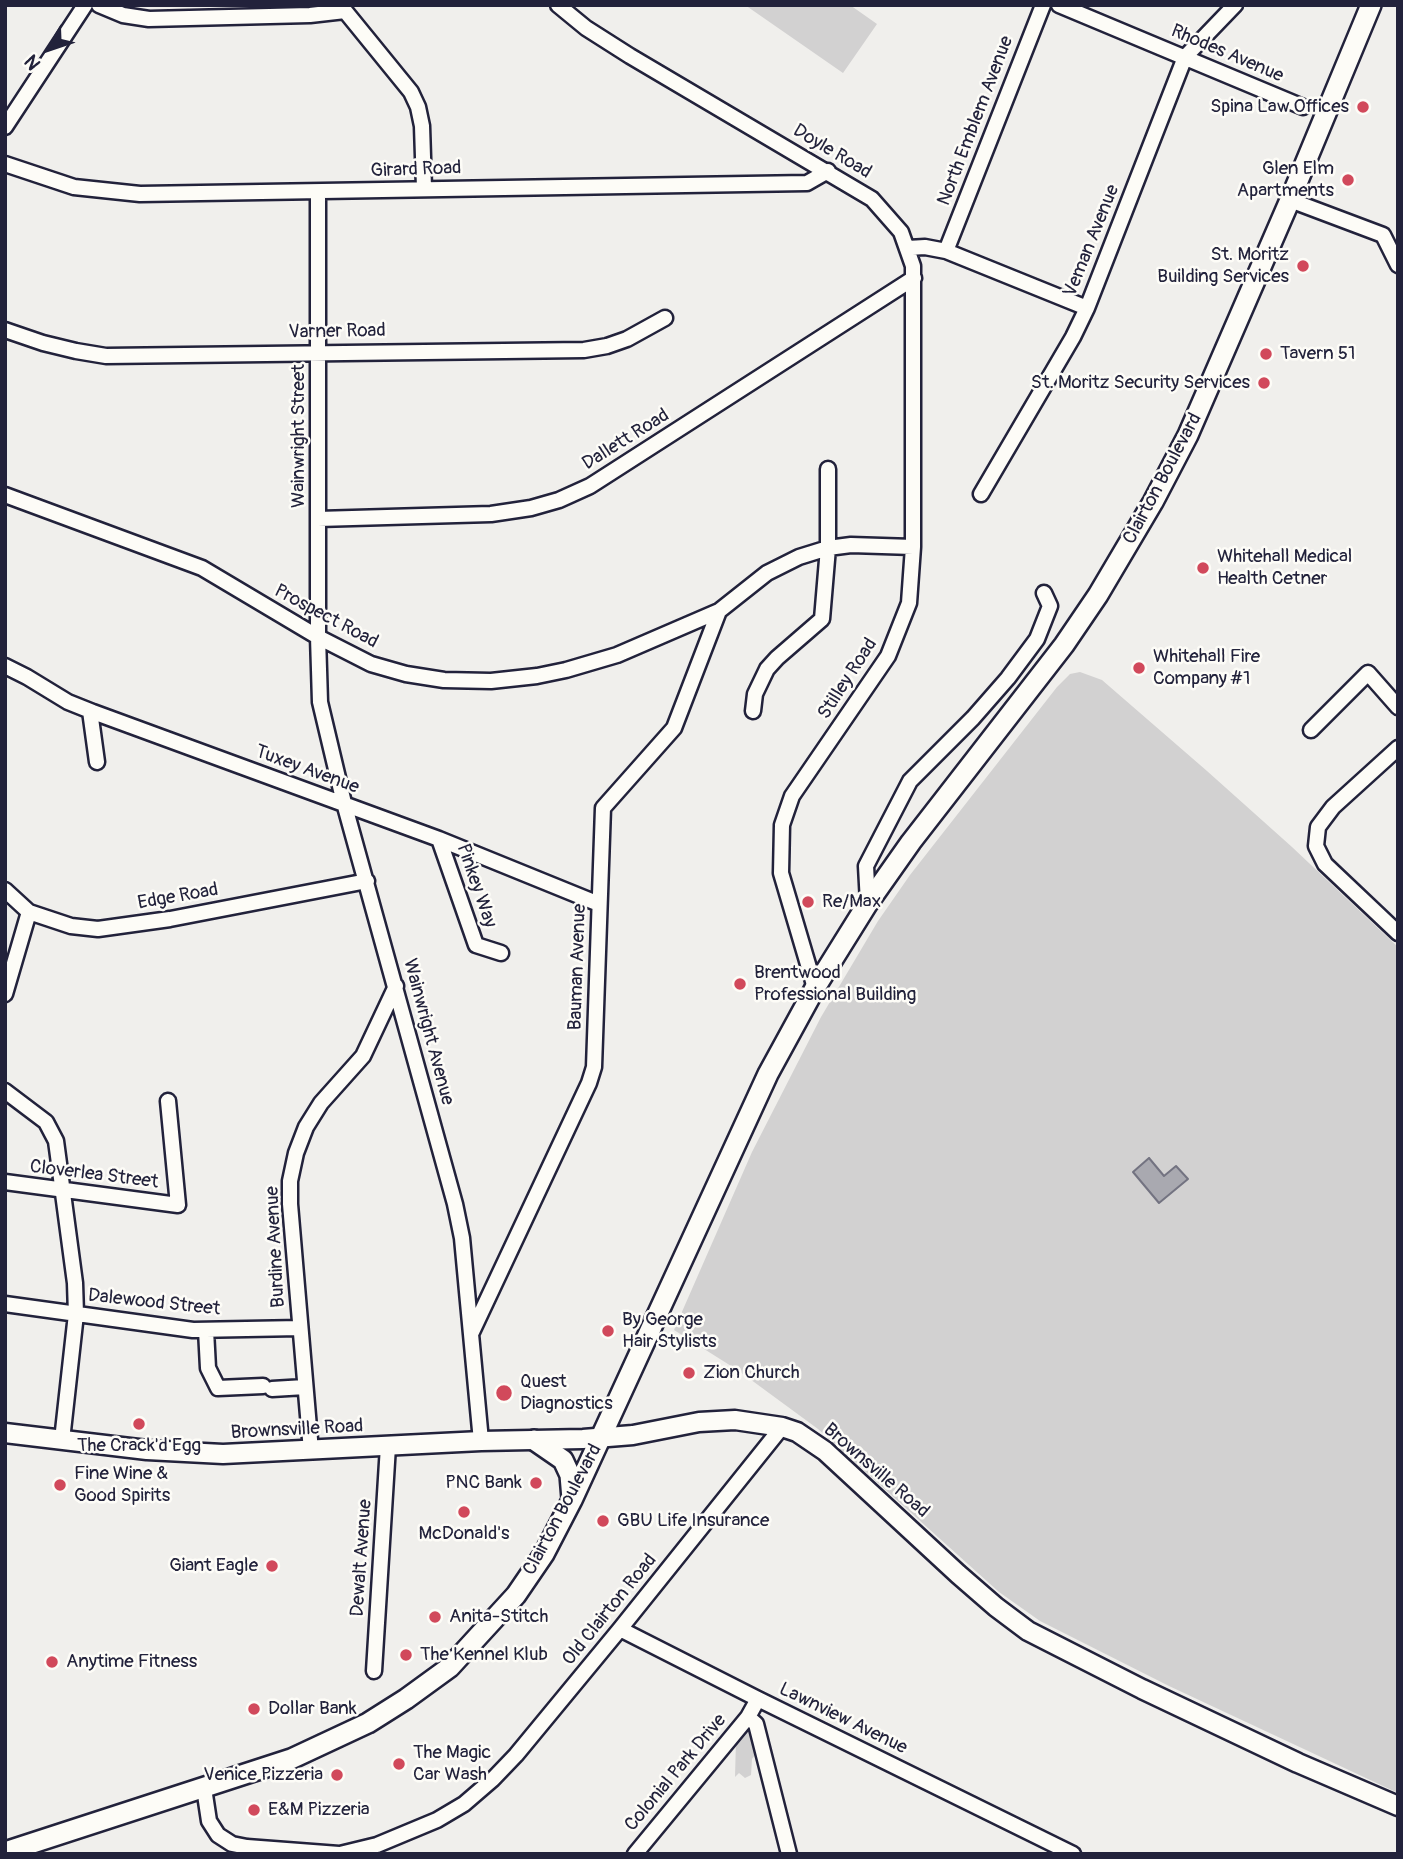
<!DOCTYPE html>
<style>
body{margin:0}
#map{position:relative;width:1403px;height:1859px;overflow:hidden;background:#f0efec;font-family:Pangolin,sans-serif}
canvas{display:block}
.frame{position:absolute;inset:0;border:7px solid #22223b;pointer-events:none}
.north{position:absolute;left:14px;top:14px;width:70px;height:70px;-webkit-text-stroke:5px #fdfcf7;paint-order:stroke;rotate:231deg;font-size:19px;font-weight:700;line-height:28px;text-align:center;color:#22223b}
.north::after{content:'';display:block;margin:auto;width:24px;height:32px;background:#22223b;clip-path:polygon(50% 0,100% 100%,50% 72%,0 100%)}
</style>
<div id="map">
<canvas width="1403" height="1859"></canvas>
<div class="frame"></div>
<div class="north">N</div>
</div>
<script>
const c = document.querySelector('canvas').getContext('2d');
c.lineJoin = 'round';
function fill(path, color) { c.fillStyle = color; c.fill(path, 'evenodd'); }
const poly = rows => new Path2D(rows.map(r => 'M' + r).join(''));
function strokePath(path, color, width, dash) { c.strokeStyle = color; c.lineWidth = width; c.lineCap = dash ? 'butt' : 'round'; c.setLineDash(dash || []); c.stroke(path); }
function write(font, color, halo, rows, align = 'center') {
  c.font = font + ' Pangolin,sans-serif'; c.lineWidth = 5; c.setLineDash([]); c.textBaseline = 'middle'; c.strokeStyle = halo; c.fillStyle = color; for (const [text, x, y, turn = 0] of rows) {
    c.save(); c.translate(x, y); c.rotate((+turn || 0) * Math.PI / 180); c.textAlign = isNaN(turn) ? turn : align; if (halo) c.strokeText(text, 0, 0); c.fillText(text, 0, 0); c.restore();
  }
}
fill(poly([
 [745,5,850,5,877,24,843,73],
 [1080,672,1102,680,1207,771,1292,847,1398,947,1398,1793,1169,1686,1040,1621,999,1592,818,1429,739,1371,674,1330,752,1152,821,1017,878,921,910,875,1057,687,1070,674],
 [745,1728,750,1729,757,1752,752,1759,751,1775,745,1778,739,1773,735,1777,736,1740]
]), '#d2d1d1');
const water = poly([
 [1149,1158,1164,1176,1176,1166,1188,1179,1159,1203,1133,1172,1149,1158]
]);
fill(water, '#a9a9b0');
strokePath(water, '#737381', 2);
const minor = poly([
 [99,5,123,15,149,19,310,15,345,11],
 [558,5,586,28,630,56,872,199,901,232,913,266,913,547,909,603,888,656,792,796,782,825,781,873,815,988],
 [1059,5,1303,107],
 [341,6,411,92,418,107,422,126,424,188],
 [5,127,85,5],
 [5,164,74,187,140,194,807,183,828,171],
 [318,192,318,637,320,702,344,803,455,1204,462,1238,481,1441],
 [1290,200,1383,235,1398,265],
 [908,248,925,247,946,251,1087,308],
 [946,251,1043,5],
 [5,330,43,343,76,351,106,356,584,350,607,346,627,339,665,318],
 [981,494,1073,337,1087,308,1185,57,1235,5],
 [5,495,202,568,318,637,371,664,406,674,444,680,491,681,537,676,566,670,617,655,719,611,767,573,799,557,828,548,851,545,913,547],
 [318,519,491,514,531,508,559,500,590,486,914,278],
 [5,666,27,677,68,702,93,712,439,839,599,904],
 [90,711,97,762],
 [753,711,755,694,767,669,777,658,822,619,828,548,828,469],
 [1311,730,1368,673,1398,707],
 [1398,748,1333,807,1318,827,1316,846,1325,864,1398,933],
 [439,839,476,945,501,953],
 [5,890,29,912,71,926,98,929,170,919,367,881],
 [868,903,866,866,910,781,973,718,1008,678,1037,639,1050,606,1044,593],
 [5,994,29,912],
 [5,1091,46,1122,56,1141,75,1283,76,1314,62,1440],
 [5,1182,178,1205,168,1101],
 [5,1304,193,1330,300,1328],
 [206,1330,208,1368,218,1388,263,1386],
 [472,1332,589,1083,594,1067,603,808,674,728,719,611],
 [272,1389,305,1387],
 [311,1451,290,1204,290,1181,296,1153,306,1127,321,1103,363,1056,396,986],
 [620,1629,758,1699,1073,1854],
 [374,1671,388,1446],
 [748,1717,756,1724,789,1854],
 [204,1788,209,1821,218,1835,232,1844,247,1847,339,1854],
 [340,1854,377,1845,437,1820,464,1804,493,1779,516,1755,620,1629,782,1427],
 [635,1854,748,1717,758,1699]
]);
const major = poly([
 [5,1433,147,1450,223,1454,481,1441,583,1439,633,1435,699,1422,735,1420,782,1427,797,1432,825,1451,958,1574,996,1607,1028,1631,1142,1689,1298,1763,1398,1806]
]);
const highway = poly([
 [534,1440,563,1460,570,1475,572,1499],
 [5,1852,291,1759,368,1723,406,1699,450,1667,516,1595,544,1554,572,1500,768,1074,815,988,868,903,911,842,1064,645,1098,595,1153,502,1188,435,1290,200,1371,5]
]);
strokePath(minor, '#22223b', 19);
strokePath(major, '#22223b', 23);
strokePath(highway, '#22223b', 24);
strokePath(minor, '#fdfcf7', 14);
strokePath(major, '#fdfcf7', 18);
strokePath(highway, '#fdfcf7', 19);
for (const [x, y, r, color] of [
 [1363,107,7,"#d1495b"],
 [1348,180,7,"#d1495b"],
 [1303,266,7,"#d1495b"],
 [1266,354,7,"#d1495b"],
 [1264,383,7,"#d1495b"],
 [1203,568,7,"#d1495b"],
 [1139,668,7,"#d1495b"],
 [808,902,7,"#d1495b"],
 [740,984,7,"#d1495b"],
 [608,1331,7,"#d1495b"],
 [689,1373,7,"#d1495b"],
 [504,1393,9,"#d1495b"],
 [139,1424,7,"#d1495b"],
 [536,1483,7,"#d1495b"],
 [60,1485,7,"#d1495b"],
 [464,1512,7,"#d1495b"],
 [603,1521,7,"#d1495b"],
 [272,1566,7,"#d1495b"],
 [435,1617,7,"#d1495b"],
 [406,1655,7,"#d1495b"],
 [52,1662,7,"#d1495b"],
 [254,1709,7,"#d1495b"],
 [399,1764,7,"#d1495b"],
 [337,1775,7,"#d1495b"],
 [254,1810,7,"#d1495b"]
]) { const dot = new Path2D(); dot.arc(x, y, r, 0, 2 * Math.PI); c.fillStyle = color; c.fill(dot); strokePath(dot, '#fdfcf7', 2.5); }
write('19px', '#22223b', '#fdfcf7', [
 ["Rhodes Avenue",1227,54,23],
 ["North Emblem Avenue",976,121,-69],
 ["Doyle Road",832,152,31],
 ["Girard Road",416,170,-2],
 ["Veman Avenue",1092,241,-68],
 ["Varner Road",337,332,-1],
 ["Wainwright Street",299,436,-90],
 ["Dallett Road",626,440,-32],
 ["Clairton Boulevard",1163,479,-62],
 ["Prospect Road",326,617,28],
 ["Stilley Road",848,679,-57],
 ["Tuxey Avenue",307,770,20],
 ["Pinkey Way",476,886,71],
 ["Edge Road",178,897,-10],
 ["Bauman Avenue",578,967,-88],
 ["Wainwright Avenue",428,1032,75],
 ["Cloverlea Street",94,1175,7],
 ["Burdine Avenue",276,1247,-93],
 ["Dalewood Street",154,1303,6],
 ["Brownsville Road",297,1430,-3],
 ["Brownsville Road",876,1471,41],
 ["Clairton Boulevard",563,1510,-62],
 ["Dewalt Avenue",362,1558,-86],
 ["Old Clairton Road",610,1610,-51],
 ["Lawnview Avenue",843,1719,26],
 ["Colonial Park Drive",676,1773,-50]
]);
write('19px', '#22223b', '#fdfcf7', [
 ["Spina Law Offices",1349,107,"right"],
 ["Glen Elm",1334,169,"right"],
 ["Apartments",1334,191,"right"],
 ["St. Moritz",1289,255,"right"],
 ["Building Services",1289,277,"right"],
 ["Tavern 51",1280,354],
 ["St. Moritz Security Services",1250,383,"right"],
 ["Whitehall Medical",1217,557],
 ["Health Cetner",1217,579],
 ["Whitehall Fire",1153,657],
 ["Company #1",1153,679],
 ["Re/Max",822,902],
 ["Brentwood",754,973],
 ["Professional Building",754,995],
 ["By George",622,1320],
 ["Hair Stylists",622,1342],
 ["Zion Church",703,1373],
 ["Quest",520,1382],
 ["Diagnostics",520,1404],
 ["The Crack'd Egg",139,1446,"center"],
 ["Fine Wine &",74,1474],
 ["Good Spirits",74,1496],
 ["PNC Bank",522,1483,"right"],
 ["GBU Life Insurance",617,1521],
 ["McDonald's",464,1534,"center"],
 ["Giant Eagle",258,1566,"right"],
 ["Anita-Stitch",449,1617],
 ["The Kennel Klub",420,1655],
 ["Anytime Fitness",66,1662],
 ["Dollar Bank",268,1709],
 ["The Magic",413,1753],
 ["Car Wash",413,1775],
 ["Venice Pizzeria",323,1775,"right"],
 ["E&M Pizzeria",268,1810]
], 'left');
</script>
